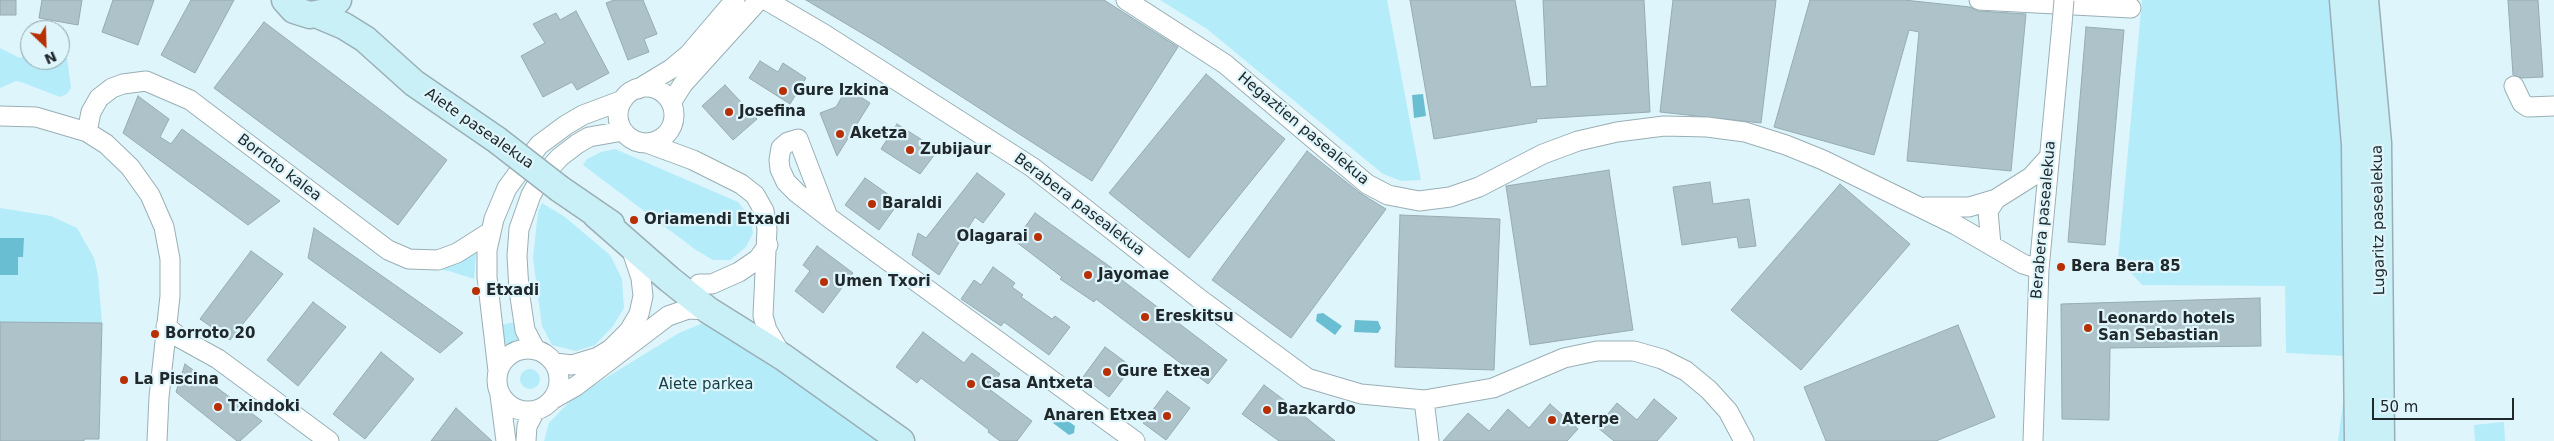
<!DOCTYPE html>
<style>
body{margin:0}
#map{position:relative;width:2554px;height:441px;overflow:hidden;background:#def5fb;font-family:"DejaVu Sans",sans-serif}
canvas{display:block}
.north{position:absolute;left:20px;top:20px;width:50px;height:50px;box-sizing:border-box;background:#def5fb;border:1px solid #92a3a8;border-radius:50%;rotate:156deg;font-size:14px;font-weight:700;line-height:20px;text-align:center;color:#20282b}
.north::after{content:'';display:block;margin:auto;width:18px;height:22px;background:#b92f04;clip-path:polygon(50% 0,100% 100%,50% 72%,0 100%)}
.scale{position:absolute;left:2372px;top:398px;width:142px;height:22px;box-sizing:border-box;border:2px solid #20282b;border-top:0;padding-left:6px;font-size:15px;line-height:18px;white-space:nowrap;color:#20282b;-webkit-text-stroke:4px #def5fb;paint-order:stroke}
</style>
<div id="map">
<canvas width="2554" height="441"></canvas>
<div class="north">N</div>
<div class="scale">50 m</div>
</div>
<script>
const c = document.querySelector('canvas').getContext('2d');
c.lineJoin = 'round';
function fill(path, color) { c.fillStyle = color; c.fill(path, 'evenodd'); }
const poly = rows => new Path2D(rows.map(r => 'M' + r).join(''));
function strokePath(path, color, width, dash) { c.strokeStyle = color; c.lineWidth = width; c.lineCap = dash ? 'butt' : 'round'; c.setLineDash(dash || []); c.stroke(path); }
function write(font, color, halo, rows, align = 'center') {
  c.font = font + ' "DejaVu Sans",sans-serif'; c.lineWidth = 4.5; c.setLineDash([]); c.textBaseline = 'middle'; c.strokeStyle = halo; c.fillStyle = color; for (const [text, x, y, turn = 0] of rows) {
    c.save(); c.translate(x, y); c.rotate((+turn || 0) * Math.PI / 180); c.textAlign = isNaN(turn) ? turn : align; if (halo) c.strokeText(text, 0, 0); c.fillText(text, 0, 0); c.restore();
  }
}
fill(poly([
 [1160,0,1387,0,1421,180,1401,181,1383,174,1207,29],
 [2142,0,2331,0,2347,154,2346,356,2286,353,2285,286,2142,285,2118,258],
 [0,48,20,58,30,53,30,60,60,60,60,53,64,53,67,57,71,88,67,94,60,97,21,82,16,81,0,88],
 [615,149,738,202,750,217,753,233,746,247,730,260,713,260,696,250,583,165,587,159,601,152],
 [542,203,565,217,610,255,622,279,624,308,613,326,595,345,576,351,552,345,542,326,533,258,538,212],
 [0,208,51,216,77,228,94,258,98,275,102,323,0,322],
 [476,251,474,279,449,271,432,268],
 [516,322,519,340,503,350,500,325],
 [703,323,718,324,883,441,544,441,549,423,573,398,679,333],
 '520 379a10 10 0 1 1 20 0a10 10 0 1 1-20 0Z',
 [2347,373,2347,441,2338,441],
 [2504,422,2505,441,2475,441,2474,425]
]), '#b5ecfa');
fill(poly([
 [1423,94,1426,116,1414,118,1412,95],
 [0,238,24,238,23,257,18,257,18,275,0,275],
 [1323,313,1342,326,1335,335,1316,321,1317,314],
 [1355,320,1378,321,1381,328,1378,333,1354,332],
 [1060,415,1075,426,1074,433,1069,435,1053,423]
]), '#6abed2');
const building = poly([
 [0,0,16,0,16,15,0,15,0,0],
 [42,0,82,0,78,25,39,18,42,0],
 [113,0,154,0,138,45,102,32,113,0],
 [191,0,234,0,195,73,161,55,191,0],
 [614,0,643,0,657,34,644,39,649,52,628,60,606,3,614,0],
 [806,0,1104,0,1178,47,1092,181,880,44,806,0],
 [1410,0,1515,0,1531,87,1547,86,1543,0,1644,0,1650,112,1536,119,1537,122,1434,139,1410,0],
 [1673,0,1776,0,1761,123,1660,112,1673,0],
 [1810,0,1904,0,1970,7,1978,11,2026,14,2011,171,1907,161,1919,32,1909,30,1874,155,1774,127,1810,0],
 [2508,0,2538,0,2543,77,2522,78,2513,75,2508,0],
 [576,11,609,73,577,90,572,82,543,97,521,56,545,43,533,24,556,13,560,20,576,11],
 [264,22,447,160,398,225,214,88,264,22],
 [2086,27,2124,30,2105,245,2068,242,2086,27],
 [760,61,778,72,783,63,806,78,790,104,749,78,760,61],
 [1206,74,1285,139,1189,258,1109,193,1206,74],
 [725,85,757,119,733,140,702,106,725,85],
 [847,88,870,103,837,156,820,113,836,107,847,88],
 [138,96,169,119,160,137,171,144,182,129,280,201,248,225,123,133,138,96],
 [897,124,938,150,920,174,881,149,897,124],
 [1307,151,1360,193,1386,209,1291,338,1212,280,1307,151],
 [1609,170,1633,330,1530,345,1506,186,1609,170],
 [977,173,1005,194,983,223,975,217,939,275,912,255,918,233,926,238,977,173],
 [865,178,899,202,879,230,845,205,865,178],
 [1710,182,1713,204,1749,199,1756,246,1739,248,1737,237,1682,245,1673,187,1710,182],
 [1840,184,1910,244,1801,370,1731,310,1840,184],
 [1035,213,1116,271,1114,274,1227,360,1208,384,1096,299,1094,302,1060,279,1062,277,1015,241,1035,213],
 [1400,215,1500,219,1494,370,1395,367,1400,215],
 [314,228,463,333,440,353,308,258,314,228],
 [817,246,853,273,823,313,795,291,810,271,803,265,817,246],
 [251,251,283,274,230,340,200,319,251,251],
 [993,267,1015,283,1012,287,1023,295,1021,297,1052,319,1055,316,1070,327,1049,355,1004,322,1001,326,961,299,974,280,981,285,993,267],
 [2260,298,2261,346,2110,348,2109,420,2062,419,2061,304,2260,298],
 [313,302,346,327,298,386,267,360,313,302],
 [0,322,102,323,99,439,84,439,84,441,0,441,0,322],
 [1958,325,1995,417,1936,441,1826,441,1804,387,1958,325],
 [923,332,964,363,972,353,1000,374,989,389,1032,421,1017,441,1000,441,988,432,989,430,921,378,917,383,896,367,923,332],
 [1105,347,1132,367,1109,397,1083,377,1105,347],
 [381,352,414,379,365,439,333,414,381,352],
 [185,364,262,421,240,441,237,441,176,392,185,364],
 [1264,385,1292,406,1335,441,1279,441,1242,414,1264,385],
 [1167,391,1190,408,1166,440,1143,423,1167,391],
 [1654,399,1677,418,1657,441,1614,441,1597,427,1617,403,1637,420,1654,399],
 [1550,404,1578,429,1567,441,1443,441,1468,413,1489,431,1508,409,1529,428,1550,404],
 [456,408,492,441,431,441,456,408]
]);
fill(building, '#adc3c9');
strokePath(building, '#96acb2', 1);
const street = poly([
 [766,0,824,34,1032,167,1201,300,1307,378,1361,394,1424,400,1493,388,1564,358,1597,351,1634,351,1662,359,1686,371,1709,390,1728,411,1744,441],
 [1126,0,1225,64,1367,184,1388,195,1419,201,1450,197,1479,187,1543,154,1578,141,1617,132,1664,126,1707,127,1745,132,1786,145,1823,160,1956,225,2023,264,2039,269],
 [1979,0,2131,8],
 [2514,86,2522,103,2528,107,2554,106],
 '618 115a28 28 0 1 1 56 0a28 28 0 1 1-56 0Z',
 [638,89,671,69,689,54,735,0],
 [671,103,683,84,759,0],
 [0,116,36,117,87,132,106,144,130,167,150,195,164,227,170,259,170,296,159,397,157,441],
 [87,132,91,112,99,98,112,88,123,84,146,81,190,100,388,250,409,259,438,260,457,253,490,232],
 [647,143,693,160,741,184,755,195,764,211,767,229,763,316,767,330,781,354],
 [1925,207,1969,207,1996,199,2031,177,2049,157],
 [828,217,798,139,788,142,781,148,779,160,780,169,786,182,797,193,828,217,1135,441],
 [1991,245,1988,211,1996,199],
 [699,284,712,284,739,272,758,259,768,245],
 [166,326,180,338,218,359,329,441],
 '497 380a31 31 0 1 1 62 0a31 31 0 1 1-62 0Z',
 [535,349,525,330,519,290,517,256,519,229,531,195,540,179,560,157,577,144,589,137,623,131],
 [555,363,572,365,598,357,611,349,629,331,639,314,643,296,641,278,631,248],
 [498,371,487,277,487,250,494,219,507,188,539,145,566,125,583,115,623,100],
 [500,395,506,441],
 [553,399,576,386,668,316,688,309,708,310],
 [1424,400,1429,441],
 [526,441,527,426,535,411],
 [2033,441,2039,269,2062,24]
]);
const secondary = poly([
 [285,0,294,10,310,15,327,12,338,0],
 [2343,0,2355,145,2358,441],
 [2365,0,2378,143,2381,441],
 [318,15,344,26,365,39,414,83,497,140],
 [560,189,611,224],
 [596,215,669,279,708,310,783,357,901,441]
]);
strokePath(street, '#9aafb5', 21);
strokePath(secondary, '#9aafb5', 29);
strokePath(street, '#fff', 19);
strokePath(secondary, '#c9eff7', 26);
const streetBridge = poly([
 [2062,24,2064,0]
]);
const secondaryBridge = poly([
 [497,140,560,189]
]);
strokePath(streetBridge, '#9aafb5', 21, []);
strokePath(secondaryBridge, '#9aafb5', 29, []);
strokePath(streetBridge, '#fff', 19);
strokePath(secondaryBridge, '#c9eff7', 26);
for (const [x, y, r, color] of [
 [783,91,5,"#b92f04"],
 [729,112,5,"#b92f04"],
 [840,134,5,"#b92f04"],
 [910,150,5,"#b92f04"],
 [872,204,5,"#b92f04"],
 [634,220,5,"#b92f04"],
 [1038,237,5,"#b92f04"],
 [2061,267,5,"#b92f04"],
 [1088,275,5,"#b92f04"],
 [824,282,5,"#b92f04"],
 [476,291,5,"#b92f04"],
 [1145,317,5,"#b92f04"],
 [2088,328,5,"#b92f04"],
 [155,334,5,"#b92f04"],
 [1107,372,5,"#b92f04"],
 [124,380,5,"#b92f04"],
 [971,384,5,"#b92f04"],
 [218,407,5,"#b92f04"],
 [1267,410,5,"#b92f04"],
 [1167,416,5,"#b92f04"],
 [1552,420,5,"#b92f04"]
]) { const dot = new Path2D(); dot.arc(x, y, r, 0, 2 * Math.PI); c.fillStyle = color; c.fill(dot); strokePath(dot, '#def5fb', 2); }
write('bold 15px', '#20282b', '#def5fb', [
 ["Gure Izkina",793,91],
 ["Josefina",739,112],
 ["Aketza",850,134],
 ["Zubijaur",920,150],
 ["Baraldi",882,204],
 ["Oriamendi Etxadi",644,220],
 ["Olagarai",1028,237,"right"],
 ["Bera Bera 85",2071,267],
 ["Jayomae",1098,275],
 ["Umen Txori",834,282],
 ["Etxadi",486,291],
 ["Ereskitsu",1155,317],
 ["Leonardo hotels",2098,319],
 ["San Sebastian",2098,336],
 ["Borroto 20",165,334],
 ["Gure Etxea",1117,372],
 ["La Piscina",134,380],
 ["Casa Antxeta",981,384],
 ["Txindoki",228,407],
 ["Bazkardo",1277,410],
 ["Anaren Etxea",1157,416,"right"],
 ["Aterpe",1562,420]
], 'left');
write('15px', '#20282b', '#def5fb', [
 ["Aiete pasealekua",479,129,35],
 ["Hegaztien pasealekua",1303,129,40],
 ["Borroto kalea",279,168,37],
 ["Berabera pasealekua",1079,205,37],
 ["Berabera pasealekua",2044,220,-85],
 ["Lugaritz pasealekua",2379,220,-91]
]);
write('15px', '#143c45', '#def5fb', [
 ["Aiete parkea",706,385]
]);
</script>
